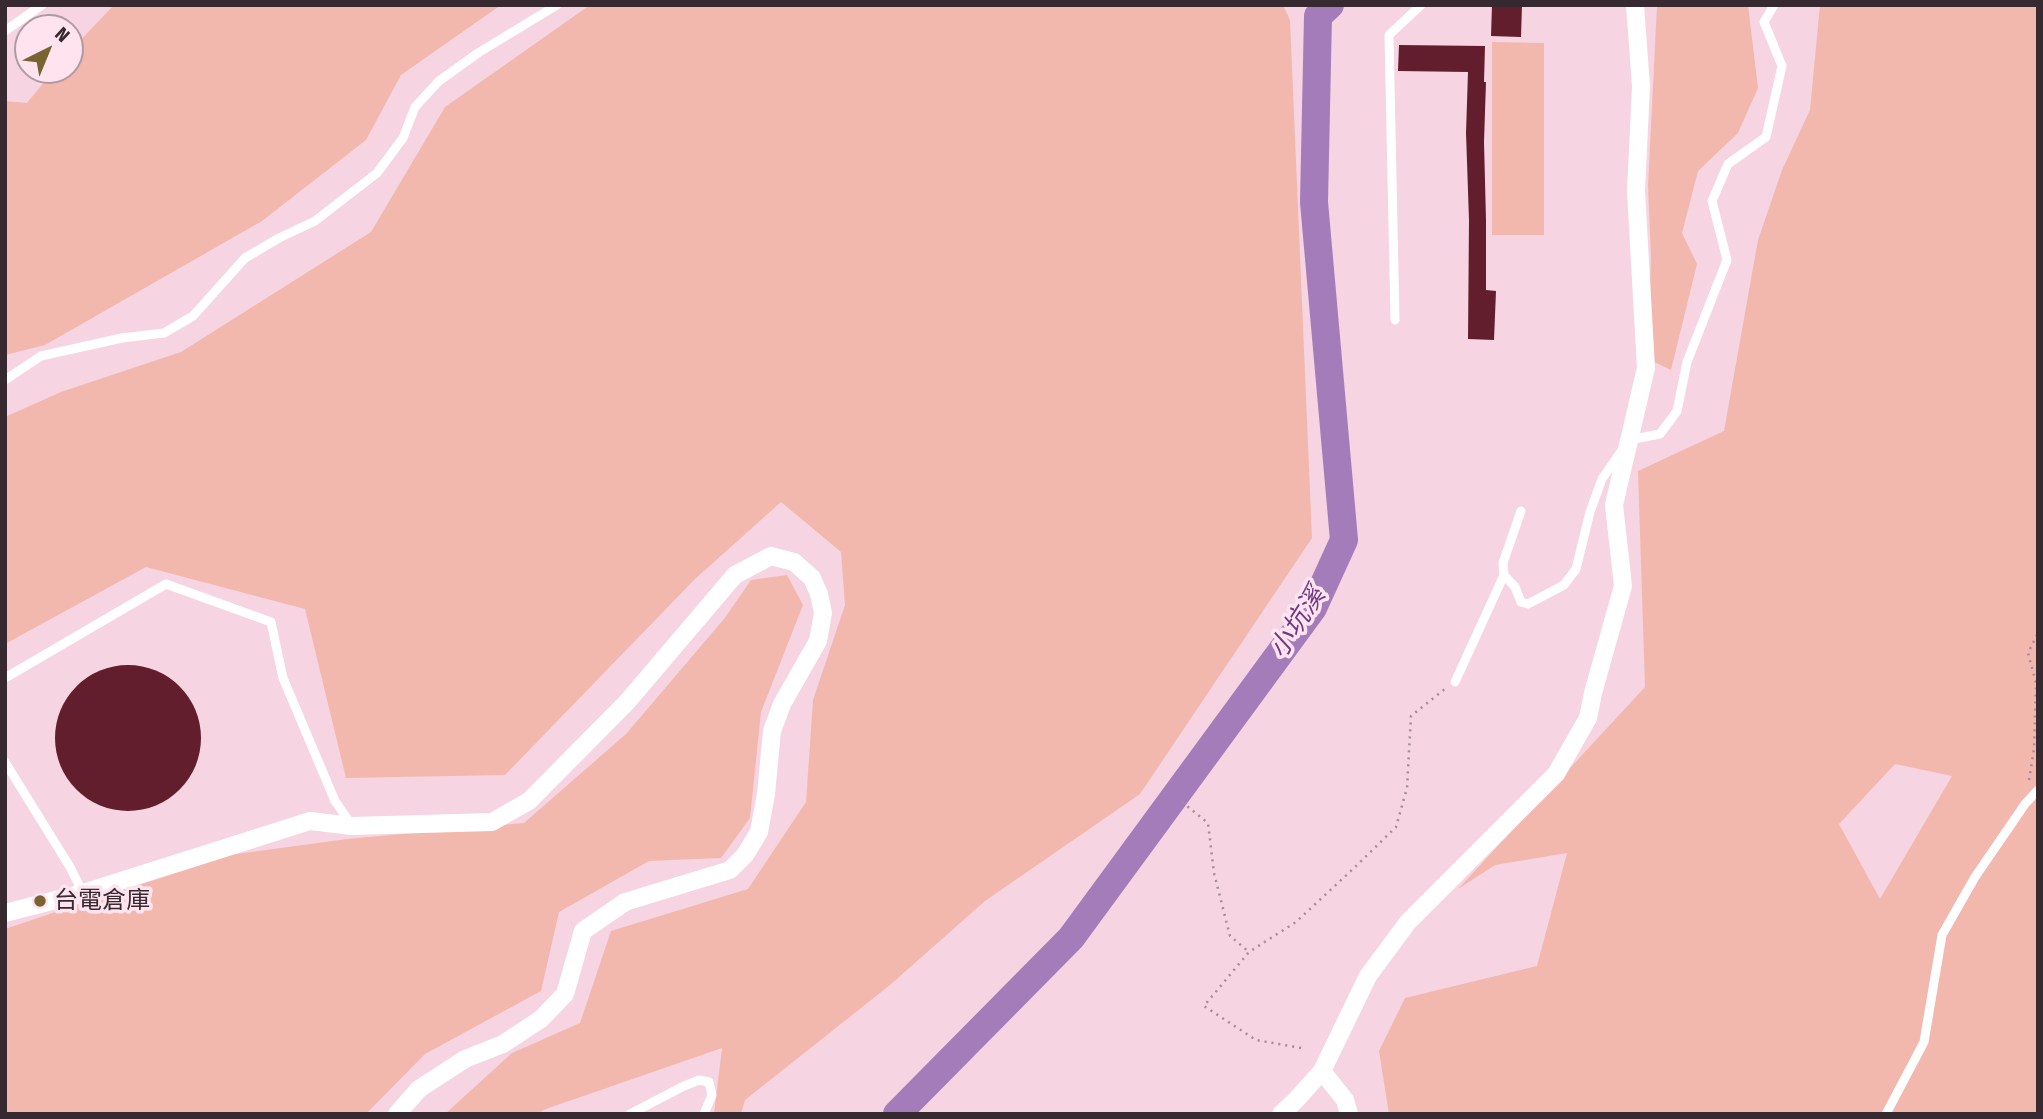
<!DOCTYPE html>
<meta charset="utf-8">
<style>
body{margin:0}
#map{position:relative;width:2043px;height:1119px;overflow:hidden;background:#f6d4e2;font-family:"Fira Sans Condensed",sans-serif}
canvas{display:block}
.frame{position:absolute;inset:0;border:7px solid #36292f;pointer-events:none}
.north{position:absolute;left:14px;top:14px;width:70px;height:70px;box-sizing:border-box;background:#ffe4ef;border:2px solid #af99a2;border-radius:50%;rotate:43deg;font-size:19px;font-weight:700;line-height:28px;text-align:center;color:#36292f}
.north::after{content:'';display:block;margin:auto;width:24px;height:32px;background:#786332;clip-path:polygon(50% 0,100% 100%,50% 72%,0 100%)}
</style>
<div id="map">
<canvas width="2043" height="1119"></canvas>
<div class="frame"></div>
<div class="north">N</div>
</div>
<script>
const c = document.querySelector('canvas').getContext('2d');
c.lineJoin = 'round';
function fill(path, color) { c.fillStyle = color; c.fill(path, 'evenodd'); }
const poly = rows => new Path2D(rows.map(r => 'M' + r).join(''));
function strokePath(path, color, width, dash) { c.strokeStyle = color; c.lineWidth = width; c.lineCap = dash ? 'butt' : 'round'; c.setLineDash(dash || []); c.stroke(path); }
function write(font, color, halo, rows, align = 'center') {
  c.font = font + ' "Fira Sans Condensed","Noto Sans TC",sans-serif'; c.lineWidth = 7; c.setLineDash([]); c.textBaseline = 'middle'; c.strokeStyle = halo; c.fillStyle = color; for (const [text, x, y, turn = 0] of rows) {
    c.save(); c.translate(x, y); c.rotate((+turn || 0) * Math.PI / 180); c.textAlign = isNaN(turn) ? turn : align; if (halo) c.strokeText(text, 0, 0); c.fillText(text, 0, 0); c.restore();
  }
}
fill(poly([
 [114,5,501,5,401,75,366,140,262,221,45,345,5,355,5,101,27,103,54,70,70,70,70,51],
 [590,5,1283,5,1290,20,1312,538,1140,794,985,901,890,985,745,1100,741,1114,714,1114,722,1048,543,1110,538,1114,445,1114,512,1053,580,1023,611,931,748,889,806,802,813,700,845,605,841,552,781,502,695,579,505,775,346,778,305,609,146,567,5,644,5,417,61,392,181,352,371,232,445,107],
 [1657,5,1748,5,1758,88,1738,133,1698,171,1682,233,1697,264,1671,370,1648,359,1651,256,1648,186],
 [1820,5,2038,5,2038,1114,1389,1114,1379,1051,1405,998,1537,966,1567,853,1495,865,1458,889,1645,687,1638,471,1724,431,1758,240,1782,170,1810,110],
 [1895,764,1952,776,1880,899,1839,824],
 [1492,42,1544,43,1544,235,1492,235],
 [787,575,803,605,761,712,750,818,721,858,649,861,559,912,541,991,425,1054,366,1114,5,1114,5,929,222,856,347,839,524,823,626,734,724,619,751,580]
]), '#f2b8ae');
strokePath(poly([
 [897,1114,1071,938,1313,608,1344,540,1314,202,1318,16,1330,5]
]), '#a47cba', 28);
fill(poly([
 [1492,5,1522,5,1521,37,1491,36],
 [1399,45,1485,46,1484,82,1486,82,1484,142,1486,220,1486,290,1496,291,1494,340,1468,339,1469,220,1466,133,1468,72,1398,71],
 '55 738a73 73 0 1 1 146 0a73 73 0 1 1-146 0Z'
]), '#631e2d');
strokePath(poly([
 [2029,780,2034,749,2036,683,2028,653,2038,633],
 [1182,802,1208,823,1214,873,1230,936,1249,952],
 [1301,1048,1256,1040,1204,1006,1249,952,1296,922,1353,869,1396,827,1407,788,1411,716,1446,688]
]), '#a58c96', 2.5, [2, 5]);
strokePath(poly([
 [5,31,42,5],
 [1395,320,1389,35,1421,5],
 [5,380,41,356,122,338,164,333,193,316,245,258,279,238,315,221,377,173,403,138,415,107,439,81,478,53,557,5],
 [1504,575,1503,563,1521,511],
 [5,678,166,584,271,622,283,678,335,801,351,824],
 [1455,682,1504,575,1515,587,1521,602,1528,604,1564,585,1576,569,1590,512,1602,479,1629,440,1660,434,1677,411,1687,362,1727,260,1712,201,1728,164,1766,137,1782,66,1764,22,1774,5],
 [5,762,70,867,83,893],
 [630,1114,684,1086,699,1080,709,1082,712,1095,704,1114],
 [1886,1114,1924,1042,1942,935,1975,877,2025,804,2038,790]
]), '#fff', 9);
strokePath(poly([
 [5,913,83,893,310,821,352,826,492,822,529,801,627,702,735,575,771,556,794,562,812,578,819,594,823,613,818,641,782,704,772,731,766,794,759,832,745,855,730,870,625,902,583,931,565,994,541,1019,503,1044,465,1059,419,1089,397,1114],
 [1322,1071,1345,1100,1349,1114],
 [1281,1114,1297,1099,1322,1071,1368,976,1408,922,1556,774,1588,718,1593,693,1623,586,1614,505,1646,368,1636,191,1641,86,1635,5]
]), '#fff', 18);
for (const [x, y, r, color] of [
 [40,901,7,"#786332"]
]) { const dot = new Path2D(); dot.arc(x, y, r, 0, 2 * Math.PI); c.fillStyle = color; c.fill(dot); strokePath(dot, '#ffe4ef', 2.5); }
write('24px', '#36292f', '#ffe4ef', [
 ["台電倉庫",54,901]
], 'left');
write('italic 26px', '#6d3a87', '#ffe4ef', [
 ["小坑溪",1298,623,-57]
]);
</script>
